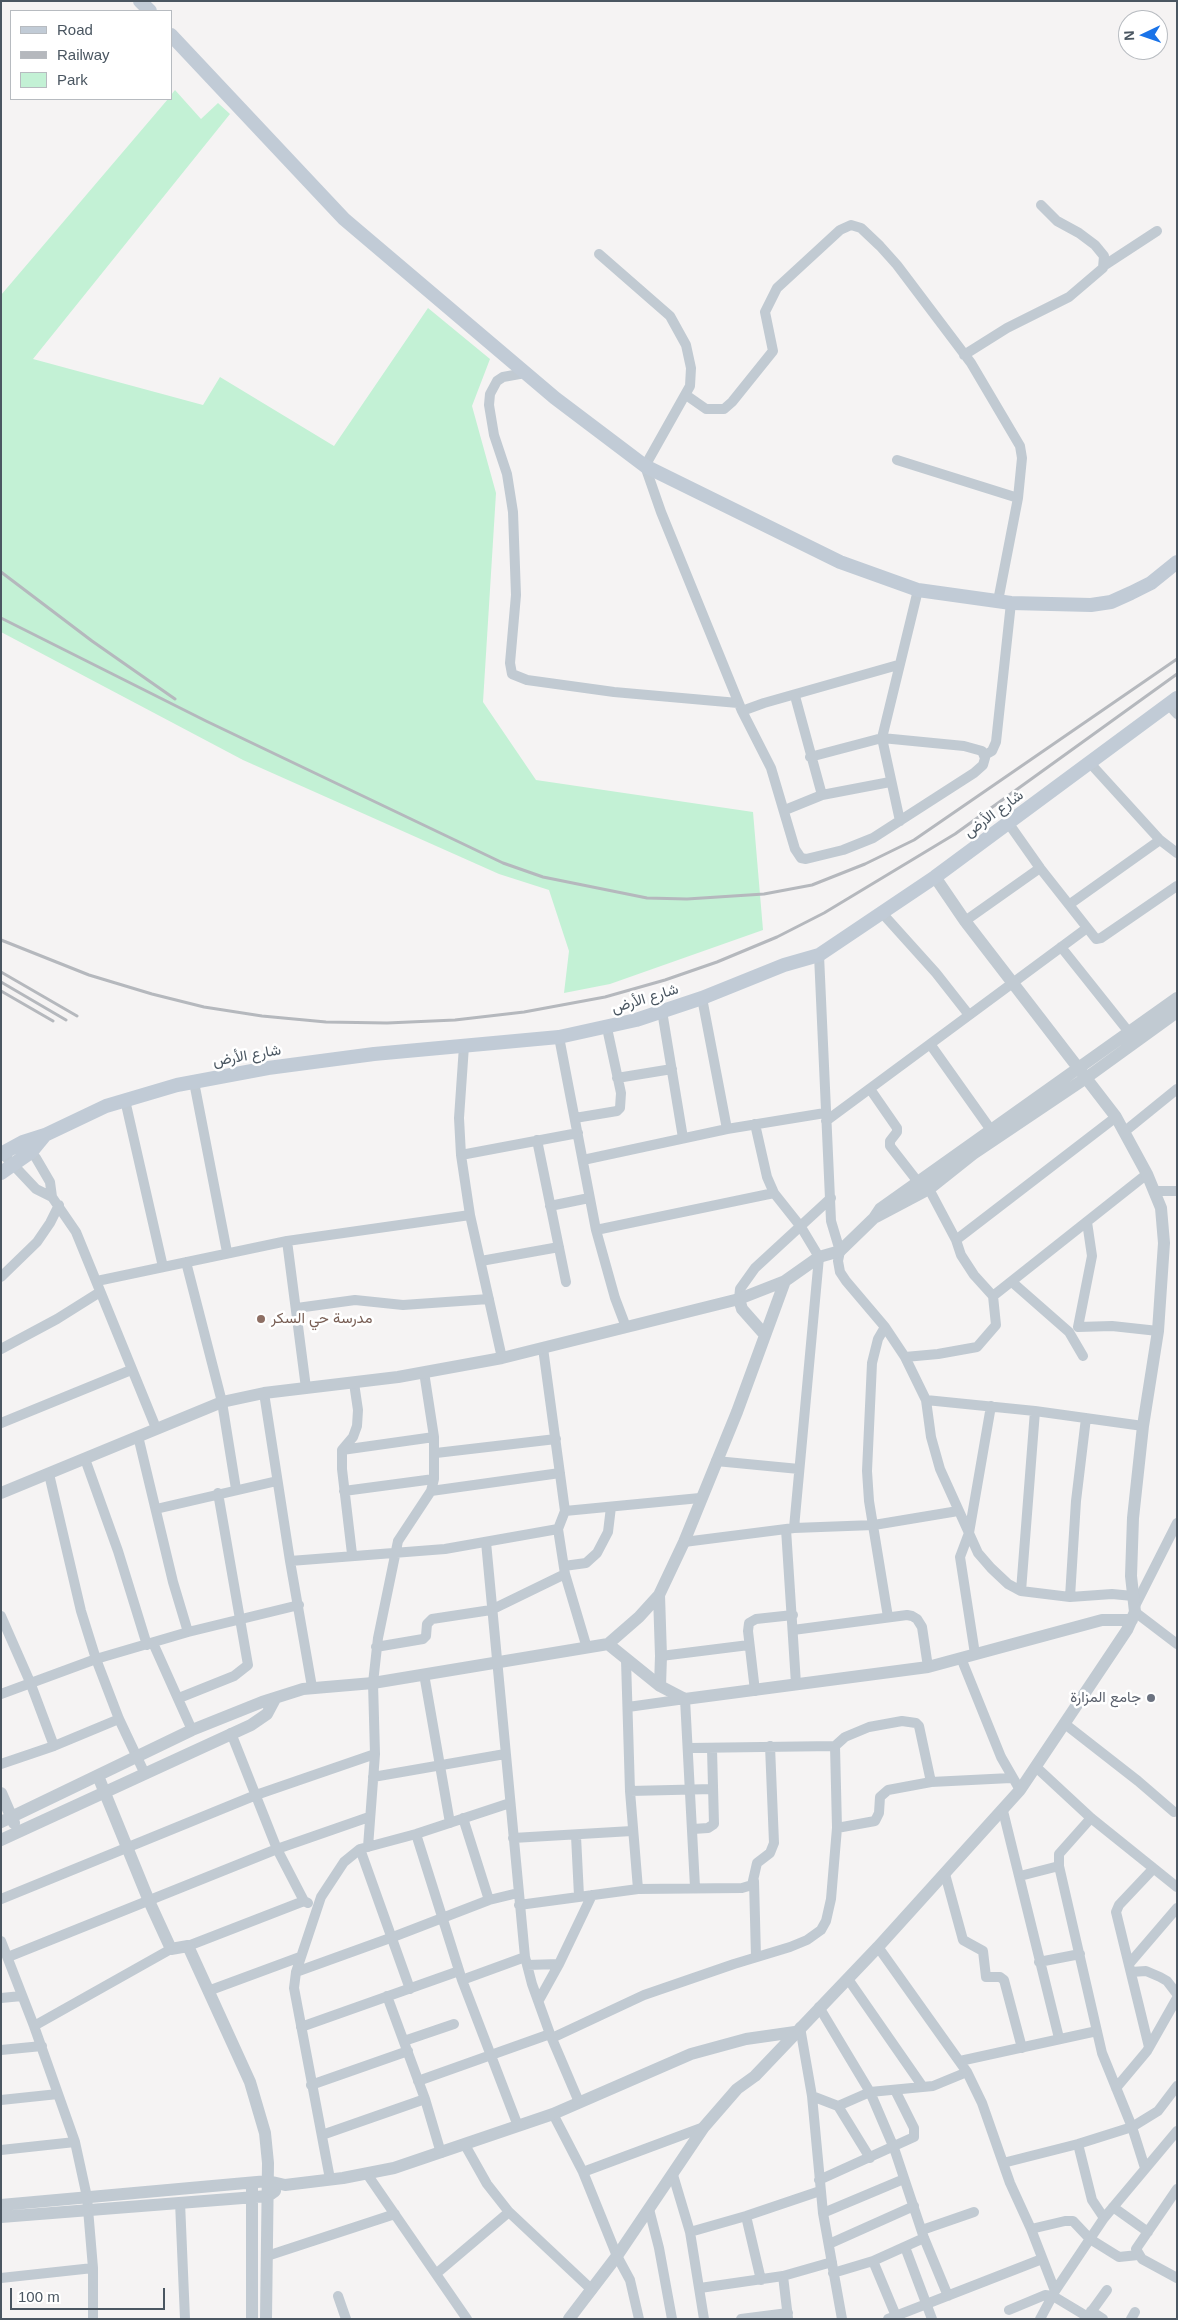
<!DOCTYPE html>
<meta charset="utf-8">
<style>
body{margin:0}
#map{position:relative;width:1178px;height:2320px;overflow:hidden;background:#f5f3f3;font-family:Arial,sans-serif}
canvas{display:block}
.frame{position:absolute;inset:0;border:2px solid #4a5661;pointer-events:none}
.legend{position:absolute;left:10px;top:10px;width:162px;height:90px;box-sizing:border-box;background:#fff;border:1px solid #b7bbc0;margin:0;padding:6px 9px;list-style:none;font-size:15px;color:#4a5661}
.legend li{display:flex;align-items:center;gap:10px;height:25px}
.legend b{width:25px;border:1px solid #b7bbc0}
.north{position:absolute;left:1118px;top:10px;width:50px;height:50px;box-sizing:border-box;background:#fff;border:1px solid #b7bbc0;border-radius:50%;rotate:267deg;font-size:14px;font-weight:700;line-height:20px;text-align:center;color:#4a5661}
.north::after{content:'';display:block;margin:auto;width:18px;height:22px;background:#1a73e8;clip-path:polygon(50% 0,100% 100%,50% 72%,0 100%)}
.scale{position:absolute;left:10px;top:2288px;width:155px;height:22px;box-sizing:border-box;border:2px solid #4a5661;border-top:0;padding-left:6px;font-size:15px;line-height:18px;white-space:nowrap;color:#4a5661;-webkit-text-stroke:4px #fff;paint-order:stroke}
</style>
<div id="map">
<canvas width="1178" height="2320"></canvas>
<div class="frame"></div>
<ul class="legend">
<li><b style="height:6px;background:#c1cbd6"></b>Road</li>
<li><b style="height:6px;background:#b5b8bd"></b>Railway</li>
<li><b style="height:14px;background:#c3f1d5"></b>Park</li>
</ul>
<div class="north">N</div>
<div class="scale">100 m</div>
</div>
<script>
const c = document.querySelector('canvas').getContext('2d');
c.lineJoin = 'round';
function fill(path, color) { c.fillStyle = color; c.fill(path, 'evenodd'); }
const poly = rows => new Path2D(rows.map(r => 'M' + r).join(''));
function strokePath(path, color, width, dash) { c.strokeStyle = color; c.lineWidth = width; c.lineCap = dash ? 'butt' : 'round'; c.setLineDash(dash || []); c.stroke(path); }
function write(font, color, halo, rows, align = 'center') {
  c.font = font + ' Arial,Vazirmatn,sans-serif'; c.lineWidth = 5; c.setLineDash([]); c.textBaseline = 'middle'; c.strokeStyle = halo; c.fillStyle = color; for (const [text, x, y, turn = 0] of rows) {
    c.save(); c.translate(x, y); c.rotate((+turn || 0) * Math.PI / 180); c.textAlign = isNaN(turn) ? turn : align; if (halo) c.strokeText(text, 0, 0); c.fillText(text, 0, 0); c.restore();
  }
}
fill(poly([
 [175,90,201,119,218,103,230,114,33,359,203,405,220,377,334,446,428,308,490,359,472,406,496,493,483,702,536,780,753,812,763,930,610,984,564,993,569,951,549,890,499,874,243,760,1,632,1,295,168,99,171,99,171,95]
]), '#c3f1d5');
strokePath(poly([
 [599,254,670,316,686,345,691,368,690,386,645,466,661,512,742,711,764,703,898,665],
 [1105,265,1157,231],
 [964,355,1007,328,1069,297,1103,268,1104,256,1095,245,1079,233,1057,221,1041,205],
 [525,373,503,377,497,381,490,394,489,405,494,435,507,474,513,512,516,595,510,663,512,674,527,680,614,692,738,703],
 [686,395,706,409,724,409,732,402,773,351,765,312,777,288,840,230,851,225,861,228,880,246,897,265,971,363,1020,446,1022,458,1018,498,998,601],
 [897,460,1018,498],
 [795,696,822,795],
 [1168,704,1177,714],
 [742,711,771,768,795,849,801,858,806,859,843,850,873,838,974,773,983,765,985,758,982,751,964,746,882,738,810,757],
 [985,755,992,751,996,742,1011,603],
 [1089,762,1160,840,1177,853],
 [785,810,822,795,890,782],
 [900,821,882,738,918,590],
 [1009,824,1040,868,1096,939,1101,938,1177,886],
 [1070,904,1160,840],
 [882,913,936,973,969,1015],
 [965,921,1040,868],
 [1061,947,1128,1031],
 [819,955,831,1221,840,1251,838,1261,840,1272,846,1281,885,1327,905,1357,926,1400,931,1437,940,1469,978,1553,991,1568,1008,1584,1021,1591,1070,1597,1112,1594,1133,1596],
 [702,998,727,1129],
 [662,1011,683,1138],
 [559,1037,596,1230,615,1298,626,1327],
 [930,1044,991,1130],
 [464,1046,459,1118,461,1155,470,1215,502,1358],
 [617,1078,672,1069],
 [194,1082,227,1252],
 [870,1089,897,1128,897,1132,890,1141,890,1146,918,1182],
 [125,1100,163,1267],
 [575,1118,617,1111,620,1108,621,1093,607,1028],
 [826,1121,1087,928],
 [755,1124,767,1177,774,1193,801,1227,819,1257,794,1528],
 [1124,1132,1177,1089],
 [537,1140,566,1282],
 [27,1148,36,1158,50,1182,52,1197],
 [2,1153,36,1189,52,1197,76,1232,156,1428],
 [461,1155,578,1133],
 [583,1160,727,1129,825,1113],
 [1155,1191,1177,1191],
 [550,1206,589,1198],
 [1087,1222,1092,1256,1078,1327,1112,1326,1158,1331],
 [596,1230,774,1193],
 [956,1240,1116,1117],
 [287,1241,306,1388],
 [481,1261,559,1247],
 [186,1262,222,1402,236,1489],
 [1,1277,37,1242,50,1223,59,1205],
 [97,1281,287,1241,470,1215],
 [1012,1282,1069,1332,1083,1356],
 [993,1296,1147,1174],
 [739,1299,740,1289,755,1268,831,1198],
 [297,1308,355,1300,403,1305,489,1299],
 [885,1327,878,1339,872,1363,867,1471,869,1501,888,1617],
 [543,1348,565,1511,558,1529,565,1574,587,1648],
 [1,1349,57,1319,100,1292],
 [905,1357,938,1354,977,1347,996,1325,993,1296,974,1275,961,1255,956,1240,929,1189],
 [264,1393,290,1561,312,1687],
 [926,1400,1035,1411,1143,1426],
 [1,1423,131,1370],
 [138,1436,173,1582,188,1632],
 [342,1450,434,1437],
 [436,1453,556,1439],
 [85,1459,118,1551,147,1645],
 [716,1461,799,1469],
 [49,1474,81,1611,96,1659,119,1719,144,1772],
 [344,1491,434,1479],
 [431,1491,560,1473],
 [156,1509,277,1481],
 [565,1511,700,1498],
 [786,1529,796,1684],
 [486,1542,525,1957,532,1984,550,2034,579,2102],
 [684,1542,794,1528,874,1525,958,1511],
 [352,1554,342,1469,342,1450,353,1437,357,1426,358,1410,354,1383],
 [290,1561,445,1549,558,1529],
 [564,1566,586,1563,597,1553,608,1532,611,1507],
 [1021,1591,1035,1411],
 [1070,1597,1076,1501,1086,1418],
 [1135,1606,1177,1523],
 [1135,1612,1177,1644],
 [1,1616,30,1682,54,1746],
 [793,1630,907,1615,912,1616,917,1619,922,1627,928,1667],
 [153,1643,192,1730],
 [376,1647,423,1639,426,1636,427,1624,432,1619,491,1610,565,1574],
 [975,1654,960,1557,969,1533,991,1406],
 [661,1656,749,1645],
 [961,1658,1001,1757,1020,1790],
 [626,1660,630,1791,638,1889],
 [424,1674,450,1823],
 [755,1691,748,1631,749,1623,756,1619,793,1615],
 [1,1694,96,1659,188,1632,299,1605],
 [179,1698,234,1676,248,1665,218,1493],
 [628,1707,685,1699,695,1887],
 [1065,1724,1138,1781,1174,1812],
 [231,1733,277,1849,304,1901],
 [689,1748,835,1746],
 [1,1764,54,1746,119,1719],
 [1036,1767,1091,1818,1177,1887],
 [373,1777,505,1754],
 [630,1791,713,1789],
 [1003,1811,1059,2038],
 [463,1818,489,1900],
 [1091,1818,1059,1854,1059,1866,1102,2053,1132,2127,1145,2168],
 [837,1828,875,1821,879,1813,880,1797,888,1790,931,1782,1011,1778],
 [693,1829,708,1828,714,1824,712,1749],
 [416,1834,462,1980,518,2126],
 [576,1836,579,1896],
 [513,1838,632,1831],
 [368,1847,375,1754,373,1683,378,1638,398,1541,431,1491,434,1479,434,1437,424,1372],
 [360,1849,410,1989],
 [945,1874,963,1940,983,1951,986,1977,1000,1977,1004,1980,1022,2048],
 [1020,1876,1059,1866],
 [754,1881,756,1957],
 [1,1899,256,1795,375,1754],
 [519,1905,638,1889,742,1888,752,1885,757,1863,770,1853,774,1843,770,1746],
 [1,1941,34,2026,75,2142,87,2197,93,2268,93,2319],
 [188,1946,304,1901,308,1903],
 [878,1947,967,2072,982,2103,1010,2183,1031,2229,1055,2291],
 [8,1957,277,1849,369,1817],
 [1039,1962,1080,1954],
 [1129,1964,1177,1908],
 [527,1965,559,1964],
 [296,1972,393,1937,489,1900,518,1893],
 [1131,1972,1146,1971,1160,1977,1167,1981,1177,1994],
 [848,1979,923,2087],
 [462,1980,525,1957],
 [208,1991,300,1957],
 [387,1996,425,2099,441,2153],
 [1,1998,22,1996],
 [539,2000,559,1964,592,1895],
 [819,2007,870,2092,894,2148,924,2238,948,2296],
 [34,2026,171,1949],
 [301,2027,459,1971],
 [800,2027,812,2096,823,2213,842,2319],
 [552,2038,644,1995,734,1964,790,1947,807,1940,821,1930,826,1921,831,1899,837,1828,835,1746,845,1737,869,1727,902,1721,916,1723,919,1726,931,1782],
 [404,2041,454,2024],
 [1149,2047,1116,1912,1119,1905,1153,1869],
 [1,2050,42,2046],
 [960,2061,1097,2031],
 [418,2081,550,2034],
 [311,2085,408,2051],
 [1116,2088,1147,2051,1177,1998],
 [812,2096,838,2106,870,2092,933,2086,967,2072],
 [1,2100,58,2094],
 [838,2106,870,2158],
 [553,2114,583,2172,617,2256,630,2280,639,2319],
 [322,2135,425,2099],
 [1078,2144,1092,2200,1104,2218],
 [465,2145,487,2184,509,2212,592,2290],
 [1,2150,75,2142],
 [1003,2163,1078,2144,1132,2127,1158,2111,1177,2086],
 [583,2172,704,2127],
 [367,2174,467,2319],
 [673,2175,690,2232,704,2319],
 [330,2179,294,1988,296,1972,321,1897,344,1862,360,1849,416,1834,510,1803],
 [819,2180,914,2137,914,2128,895,2090],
 [1177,2189,1136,2249,1142,2259,1177,2278],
 [180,2202,185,2319],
 [1113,2207,1148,2232],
 [649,2209,659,2248,672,2319],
 [823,2213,904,2179],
 [746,2216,761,2280],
 [1031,2229,1065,2221,1073,2221,1090,2239,1119,2257,1138,2255],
 [922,2230,974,2212],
 [690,2232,746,2216,820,2191],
 [829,2244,914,2206],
 [905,2247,932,2319],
 [267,2256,395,2214],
 [873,2261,896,2316],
 [437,2273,509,2212],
 [833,2273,873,2261,924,2238],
 [783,2276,788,2318],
 [1,2278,93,2268],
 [700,2288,783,2276,832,2262],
 [338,2296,346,2319],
 [1009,2310,1045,2295,1053,2296,1088,2317],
 [1091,2311,1103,2319],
 [741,2319,788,2313],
 [888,2319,1042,2259],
 [1040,2319,1055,2291,1104,2218,1177,2131],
 [1086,2319,1107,2290],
 [1131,2319,1135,2312]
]), '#c1cad2', 10);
strokePath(poly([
 [876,1217,929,1189,973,1154,1086,1078,1177,1012],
 [739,1299,742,1309,765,1335],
 [1,1493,222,1402,264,1393,398,1377,502,1358,739,1299,785,1281,819,1257,840,1251,874,1218,880,1209,1177,998],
 [659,1595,661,1656,660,1686],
 [608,1644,660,1686,685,1699,928,1667,1102,1620,1132,1620],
 [98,1776,149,1901,171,1949,188,1946,250,2082,265,2133,268,2163,266,2319],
 [1,1793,14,1823],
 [1,1822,192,1730,262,1702,303,1689,373,1683,608,1644,639,1617,659,1595,684,1542,737,1412,785,1281],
 [1,1840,251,1725,267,1714,275,1699],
 [1,2205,268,2181,285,2185,343,2178,394,2168,553,2114,691,2054,746,2039,795,2032],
 [1,2217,268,2196,275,2191],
 [252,2319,252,2188],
 [569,2319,617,2256,704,2127,737,2089,755,2076,878,1947,1020,1790,1127,1630,1135,1612,1131,1576,1133,1518,1143,1426,1158,1331,1164,1243,1161,1208,1147,1174,1116,1117,965,921,935,877]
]), '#c1cad2', 12);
strokePath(poly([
 [140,1,150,11],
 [171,35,344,219,555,398,645,466,840,562,918,590,1011,603,1091,605,1111,602,1131,593,1151,583,1177,562],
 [1,1154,23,1142,45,1135,106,1106,177,1085,268,1068,374,1054,559,1037,636,1020,702,998,784,965,819,955,935,877,1177,698],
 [1,1173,31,1152,45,1135]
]), '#c1cbd6', 14);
strokePath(poly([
 [1,572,92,641,175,699],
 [1,618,206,721,503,863,543,877,647,898,687,899,764,894,812,885,865,864,914,840,1177,659],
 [1,940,89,975,152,994,204,1007,262,1016,326,1022,387,1023,455,1020,524,1012,605,997,665,980,717,962,777,937,824,913,955,834,1177,674],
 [1,972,77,1016],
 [1,982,66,1020],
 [1,991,53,1021]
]), '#b5b8bd', 3);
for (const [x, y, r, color] of [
 [261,1319,5,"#8d6e63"],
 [1151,1698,5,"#6b7280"]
]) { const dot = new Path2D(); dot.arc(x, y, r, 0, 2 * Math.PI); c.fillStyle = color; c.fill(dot); strokePath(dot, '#fff', 2); }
write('15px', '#4a5661', '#fff', [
 ["شارع الأرض",994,814,-36],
 ["شارع الأرض",645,999,-17],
 ["شارع الأرض",247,1056,-10]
]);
write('15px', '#785e54', '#fff', [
 ["مدرسة حي السكر",271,1319]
], 'left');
write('15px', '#5b616d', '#fff', [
 ["جامع المزارة",1141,1698]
], 'right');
</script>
